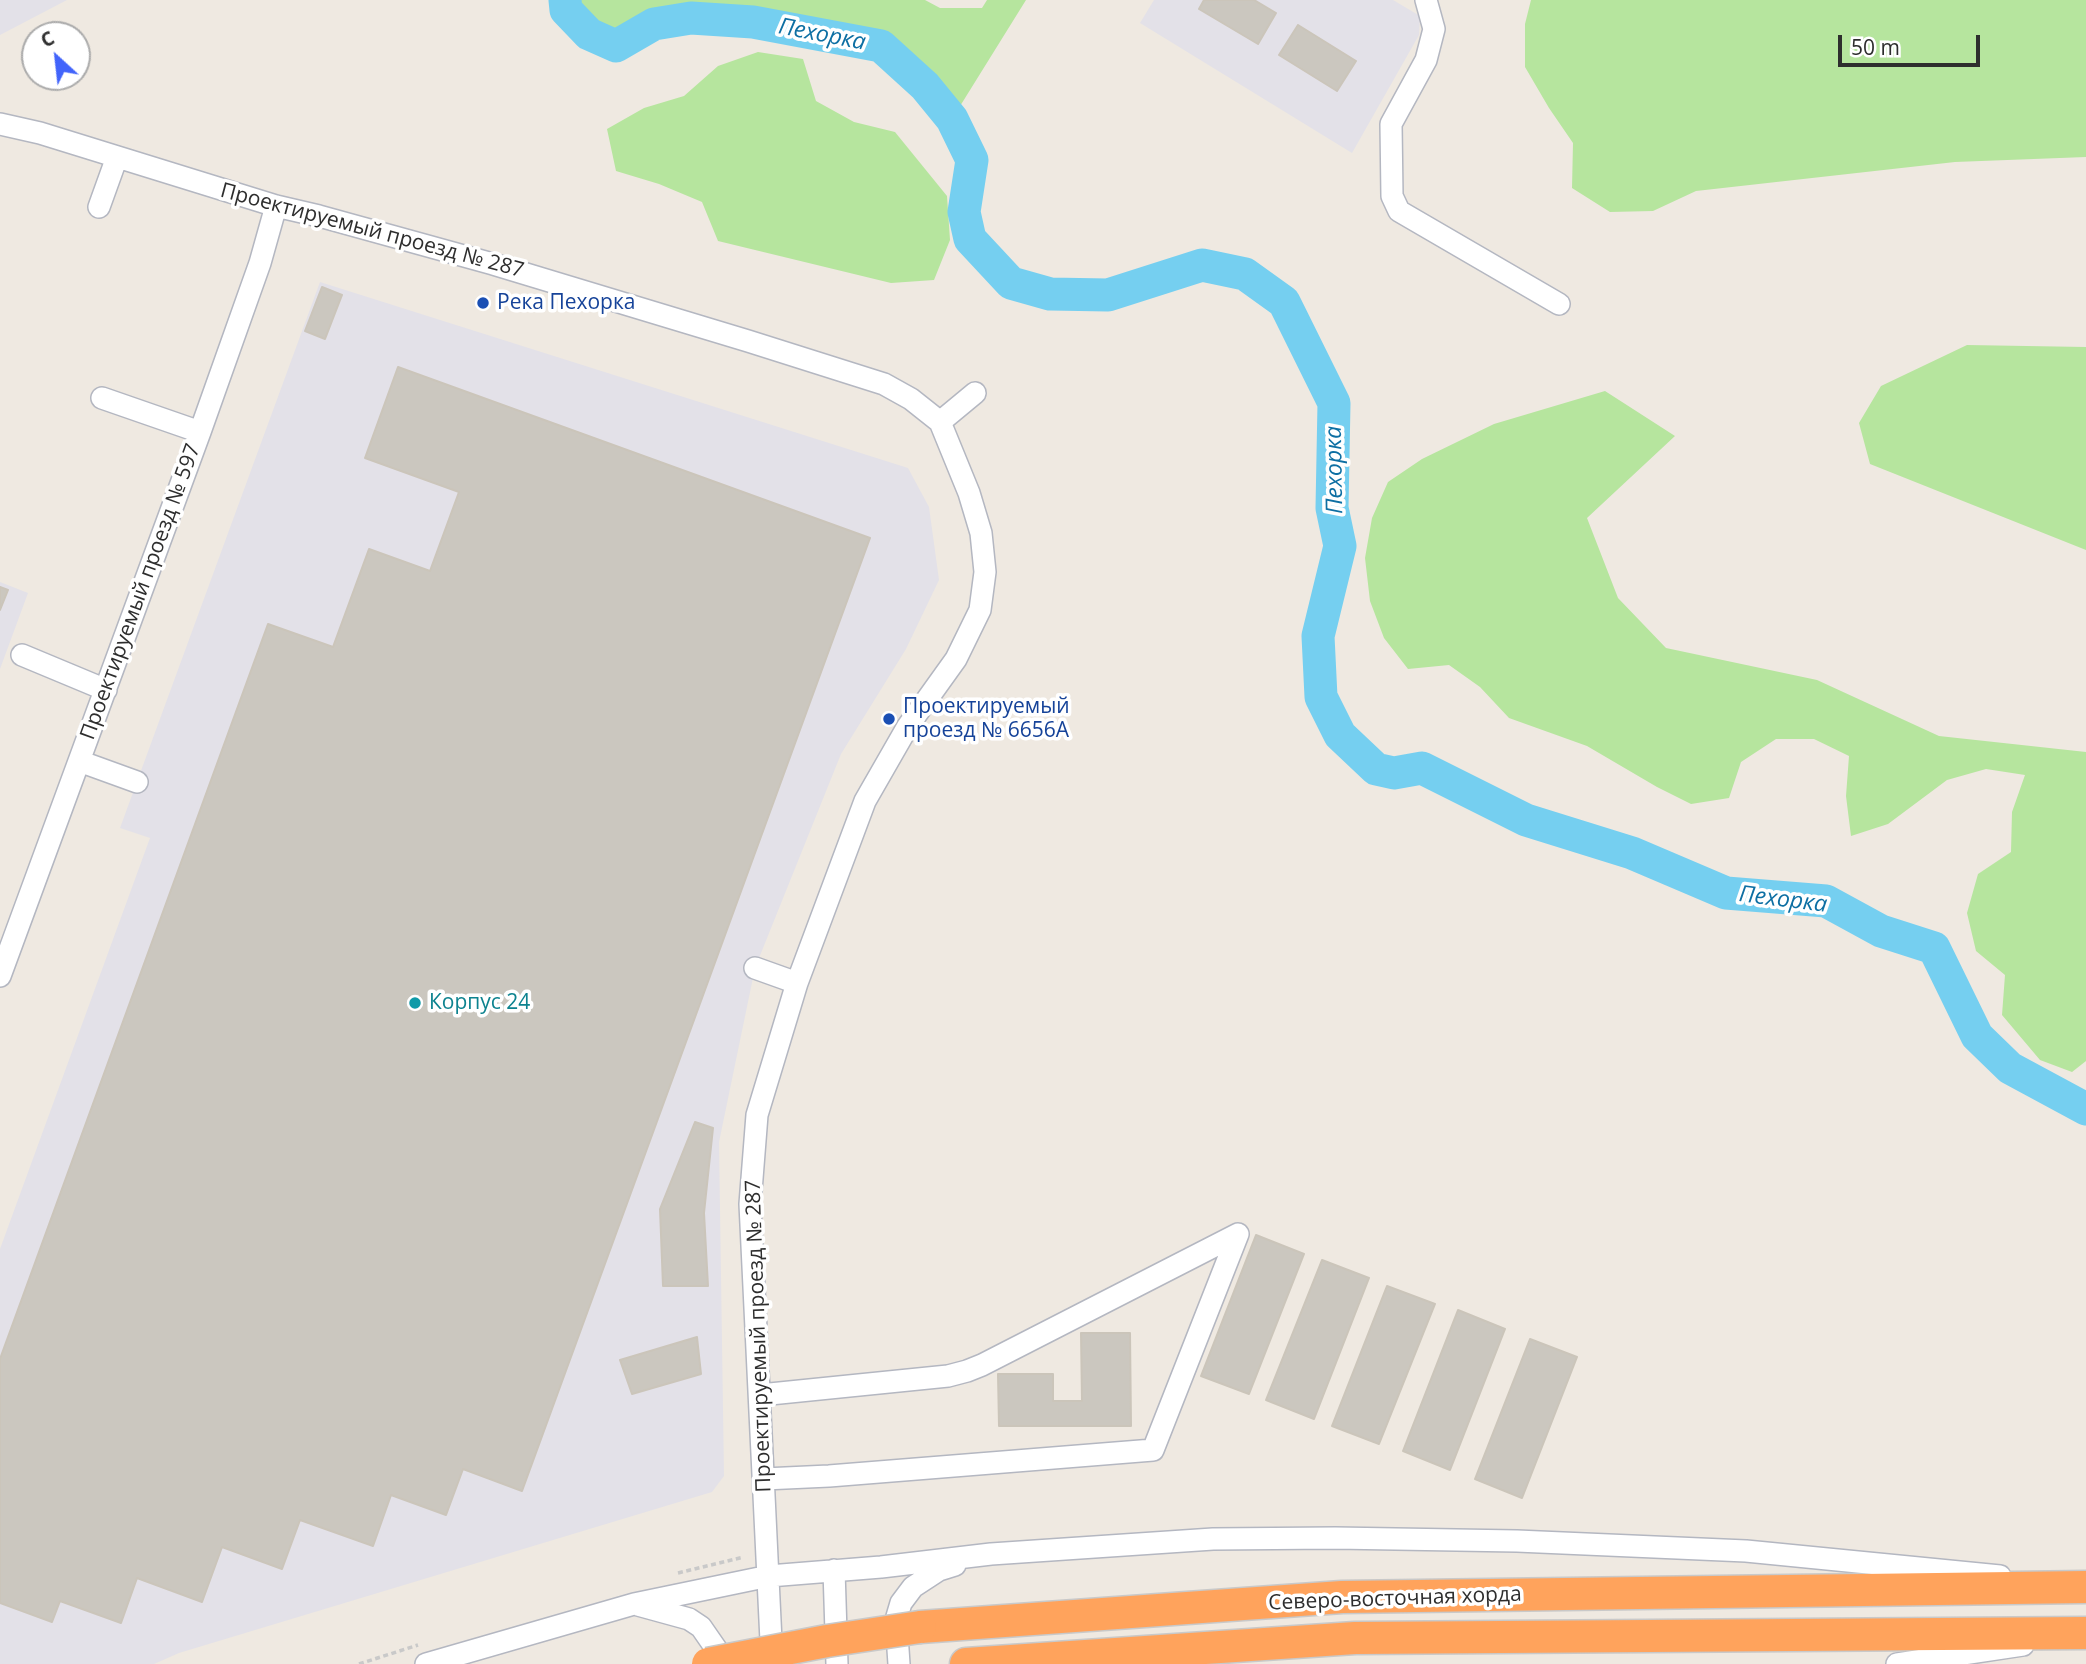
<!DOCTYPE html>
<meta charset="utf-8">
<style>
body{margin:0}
#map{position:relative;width:2086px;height:1664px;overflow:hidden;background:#efe9e1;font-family:"Open Sans",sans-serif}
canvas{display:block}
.north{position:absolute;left:21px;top:21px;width:70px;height:70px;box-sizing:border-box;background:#fff;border:2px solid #ababab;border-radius:50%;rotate:333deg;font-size:19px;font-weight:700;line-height:28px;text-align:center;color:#2e2e2e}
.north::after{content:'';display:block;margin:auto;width:24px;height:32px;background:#4264fb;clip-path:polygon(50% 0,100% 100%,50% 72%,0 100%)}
.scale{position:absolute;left:1838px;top:35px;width:142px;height:32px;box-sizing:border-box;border:4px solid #2e2e2e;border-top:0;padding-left:9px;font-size:21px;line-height:24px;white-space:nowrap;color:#2e2e2e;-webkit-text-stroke:5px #fff;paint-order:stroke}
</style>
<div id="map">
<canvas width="2086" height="1664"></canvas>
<div class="north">С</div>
<div class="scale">50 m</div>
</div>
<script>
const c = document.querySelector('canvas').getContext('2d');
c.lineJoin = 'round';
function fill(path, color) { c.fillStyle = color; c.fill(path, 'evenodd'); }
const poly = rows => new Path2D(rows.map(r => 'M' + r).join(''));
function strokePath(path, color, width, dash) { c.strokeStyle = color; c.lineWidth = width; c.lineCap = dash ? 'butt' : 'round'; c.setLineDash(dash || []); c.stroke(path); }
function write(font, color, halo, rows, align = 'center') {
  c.font = font + ' "Open Sans",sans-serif'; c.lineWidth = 7; c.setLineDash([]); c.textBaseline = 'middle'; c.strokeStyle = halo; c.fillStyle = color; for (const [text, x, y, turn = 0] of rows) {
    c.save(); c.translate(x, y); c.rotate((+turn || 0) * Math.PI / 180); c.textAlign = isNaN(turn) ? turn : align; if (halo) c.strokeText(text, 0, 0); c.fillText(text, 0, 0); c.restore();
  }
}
fill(poly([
 [0,0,67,0,0,35],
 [1154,0,1393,0,1420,16,1419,35,1352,153,1140,23],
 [320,282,908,468,929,507,939,580,906,649,841,754,755,968,719,1142,724,1476,712,1492,179,1653,154,1664,0,1664,0,1249,150,838,120,828],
 [0,582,28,593,0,669]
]), '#e3e1e8');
fill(poly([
 [565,0,925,0,940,8,982,8,987,0,1026,0,952,119,925,86,881,46,753,22,691,18,654,24,616,46,589,34,566,10],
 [1531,0,2086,0,2086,157,1955,162,1696,191,1653,211,1610,212,1572,188,1573,143,1549,108,1525,67,1525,24],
 [758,52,803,59,816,101,854,122,895,132,947,196,950,240,934,280,891,283,718,241,702,202,659,184,616,171,607,129,644,108,684,96,718,66],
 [1967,345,2086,347,2086,550,1870,464,1859,423,1881,386],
 [1605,391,1675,436,1587,518,1618,598,1666,648,1817,680,1939,736,2086,752,2086,1061,2072,1072,2040,1060,2002,1015,2005,975,1976,951,1967,913,1978,874,2011,852,2012,812,2025,775,1986,769,1947,780,1888,824,1851,836,1846,796,1849,756,1814,739,1776,739,1741,762,1729,798,1691,804,1657,787,1587,746,1509,718,1480,687,1449,665,1408,669,1384,638,1370,601,1365,558,1372,518,1388,482,1422,459,1494,424]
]), '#b6e59e');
strokePath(poly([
 [565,0,566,10,589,34,616,46,654,24,691,18,753,22,881,46,925,86,952,119,972,160,964,212,970,239,1011,283,1050,294,1108,295,1202,265,1245,274,1284,302,1334,403,1332,508,1340,546,1318,636,1321,697,1340,735,1376,769,1394,773,1422,768,1526,820,1632,853,1726,893,1826,901,1881,931,1934,948,1977,1036,2010,1068,2086,1109]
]), '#75cff0', 33);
const building = poly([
 [1204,0,1254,0,1276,13,1258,44,1199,9,1204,0],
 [1298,25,1356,61,1337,91,1279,55,1298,25],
 [322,287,342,295,325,339,305,331,322,287],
 [398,367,870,538,522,1491,463,1469,446,1515,391,1495,373,1546,300,1520,282,1569,222,1547,202,1602,137,1578,121,1623,60,1601,52,1622,0,1603,0,1359,268,624,333,647,369,549,430,571,459,492,365,458,398,367],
 [0,587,8,590,0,610,0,587],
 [695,1122,713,1128,704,1213,708,1286,663,1286,660,1209,695,1122],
 [1256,1235,1304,1254,1249,1394,1201,1376,1256,1235],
 [1322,1260,1369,1278,1314,1419,1266,1400,1322,1260],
 [1387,1286,1435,1304,1379,1444,1332,1426,1387,1286],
 [1458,1310,1505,1329,1450,1470,1403,1451,1458,1310],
 [1081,1333,1130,1333,1131,1426,999,1426,998,1374,1053,1374,1053,1401,1082,1401,1081,1333],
 [697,1337,701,1374,632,1394,620,1360,697,1337],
 [1530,1339,1577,1357,1522,1498,1475,1479,1530,1339]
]);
fill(building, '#cbc7bf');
strokePath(building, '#cbc5ba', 2);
const minor = poly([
 [1426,0,1434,29,1426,60,1391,124,1392,196,1399,211,1559,304],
 [0,124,40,133,276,206,319,216,493,264,748,341,884,384,911,399,940,422,969,493,981,533,985,572,980,610,956,659,908,726,865,801,797,983,757,1115,750,1204,772,1662],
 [99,207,117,157],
 [102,398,200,432],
 [940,422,975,393],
 [22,655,106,690],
 [79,761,137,782],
 [755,968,797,983],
 [0,976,200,432,260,263,276,206],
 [760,1395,948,1376,967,1371,982,1365,1238,1234,1153,1450,829,1476,764,1479],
 [834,1570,837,1664],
 [638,1605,689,1619,701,1627,719,1653,720,1664],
 [426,1664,634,1604,769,1576,881,1567,991,1554,1213,1539,1335,1538,1517,1541,1746,1551,2000,1576],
 [899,1664,896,1620,901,1603,913,1587,939,1570,955,1565],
 [1897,1664,2023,1645]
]);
const highway = poly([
 [920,1627,1342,1597,2086,1587],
 [966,1664,1355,1638,2086,1633]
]);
strokePath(minor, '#b4b7c1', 24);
strokePath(highway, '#c9c9c9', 35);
strokePath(poly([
 [678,1573,744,1557],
 [359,1664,418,1645]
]), '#c9c9c9', 3.5, [5, 3.5]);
strokePath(minor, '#fff', 21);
strokePath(highway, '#ffa35c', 32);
const highwayBridge = poly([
 [708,1664,827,1641,920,1627]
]);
strokePath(highwayBridge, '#c9c9c9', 35, []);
strokePath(highwayBridge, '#ffa35c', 32);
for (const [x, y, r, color] of [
 [483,303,7,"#1a4fb4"],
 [889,719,7,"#1a4fb4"],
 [415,1003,7,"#0f9aa8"]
]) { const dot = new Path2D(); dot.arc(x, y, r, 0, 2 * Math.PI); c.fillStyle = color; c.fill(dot); strokePath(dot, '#fff', 2.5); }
write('21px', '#2e2e2e', '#fff', [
 ["Проектируемый проезд № 287",372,231,15],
 ["Проектируемый проезд № 597",141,592,-70],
 ["Проектируемый проезд № 287",759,1336,-92],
 ["Северо-восточная хорда",1395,1599,-2]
]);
write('21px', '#164399', '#fff', [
 ["Река Пехорка",497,303],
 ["Проектируемый",903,707],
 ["проезд № 6656А",903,731]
], 'left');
write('21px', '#0d838f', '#fff', [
 ["Корпус 24",429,1003]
], 'left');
write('italic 23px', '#0d6fa3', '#fff', [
 ["Пехорка",822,35,11],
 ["Пехорка",1335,470,-91],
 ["Пехорка",1783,900,7]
]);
</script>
